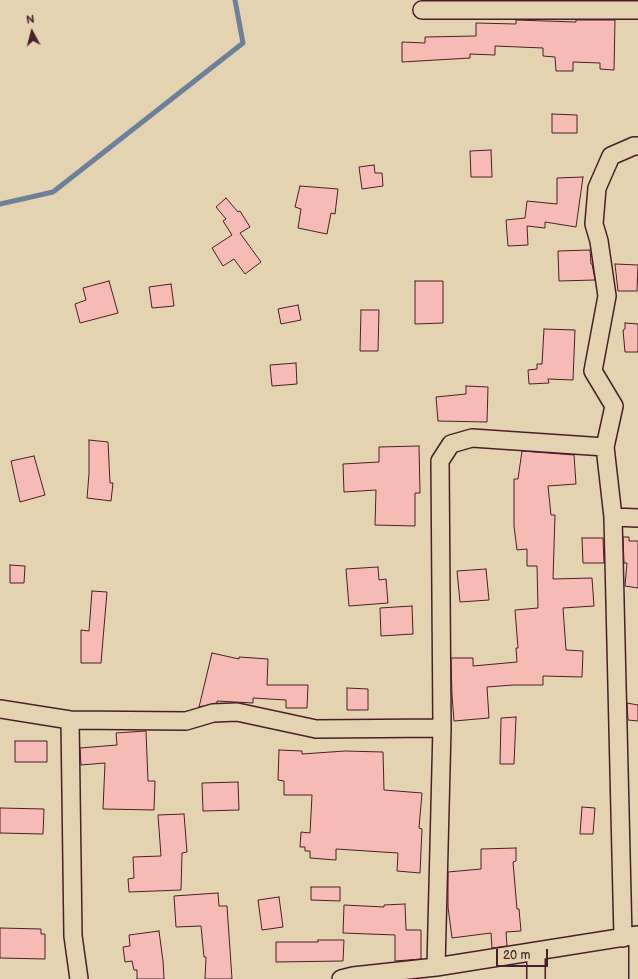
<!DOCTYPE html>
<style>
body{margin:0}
#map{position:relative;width:638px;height:979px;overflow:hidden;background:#e4d3b0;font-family:"Balsamiq Sans",sans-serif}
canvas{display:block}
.north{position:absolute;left:12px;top:12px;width:40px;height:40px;-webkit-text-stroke:3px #e4d3b0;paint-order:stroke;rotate:353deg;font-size:11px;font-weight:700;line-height:16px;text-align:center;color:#4a1f2b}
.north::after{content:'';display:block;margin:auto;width:14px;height:18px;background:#4a1f2b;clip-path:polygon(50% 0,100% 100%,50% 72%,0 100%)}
.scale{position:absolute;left:496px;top:949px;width:52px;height:18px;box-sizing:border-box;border:2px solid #4a1f2b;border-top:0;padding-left:5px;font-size:12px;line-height:14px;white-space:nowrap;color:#4a1f2b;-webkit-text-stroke:3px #e4d3b0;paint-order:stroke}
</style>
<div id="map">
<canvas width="638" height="979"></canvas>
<div class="north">N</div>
<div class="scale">20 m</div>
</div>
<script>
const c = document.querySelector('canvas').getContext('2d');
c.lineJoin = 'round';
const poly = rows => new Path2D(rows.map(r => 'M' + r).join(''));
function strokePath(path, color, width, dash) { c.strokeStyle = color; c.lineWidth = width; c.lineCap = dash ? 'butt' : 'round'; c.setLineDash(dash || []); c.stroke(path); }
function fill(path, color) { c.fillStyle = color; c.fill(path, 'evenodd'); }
strokePath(poly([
 [0,204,53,192,243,43,235,0]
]), '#6d809a', 5);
const building = poly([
 [516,20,576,22,576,20,615,20,614,70,600,69,600,63,573,62,573,71,556,71,555,57,543,56,543,48,495,46,495,55,470,54,470,58,402,62,402,42,425,43,425,37,476,36,476,23,516,24,516,20],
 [552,114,577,115,577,133,552,133,552,114],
 [491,150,492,177,471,177,470,151,491,150],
 [374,165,375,173,382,173,383,186,362,189,359,167,374,165],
 [583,177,576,227,545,222,545,228,527,226,528,245,508,246,506,220,525,218,527,201,557,204,557,178,583,177],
 [300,186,338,189,335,214,331,213,327,234,298,228,301,209,295,207,300,186],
 [226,198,238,212,240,211,250,227,240,233,261,262,245,274,234,259,223,266,212,248,232,235,223,221,226,219,216,207,226,198],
 [590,250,591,264,592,264,595,280,559,281,558,251,590,250],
 [615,264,638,265,637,291,618,291,615,264],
 [109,281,118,313,80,323,75,304,86,300,83,288,109,281],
 [415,281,443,281,443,323,415,324,415,281],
 [171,284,174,306,152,308,149,287,171,284],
 [298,305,301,320,281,324,278,309,298,305],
 [361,310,379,310,378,351,360,351,361,310],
 [625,323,638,324,638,352,625,352,623,330,625,329,625,323],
 [544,329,575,330,573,380,548,379,549,383,529,384,528,370,537,369,537,364,542,364,544,329],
 [296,363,297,384,272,386,270,365,296,363],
 [466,386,488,387,487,422,438,421,436,397,466,394,466,386],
 [89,440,108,442,110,483,113,483,111,501,87,498,89,474,89,440],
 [419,446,420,493,415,493,415,526,375,525,376,490,344,492,343,464,379,462,379,447,419,446],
 [522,451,574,455,576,484,548,486,551,515,555,515,553,579,592,578,594,606,563,608,566,650,583,651,582,677,543,676,543,685,513,685,487,687,489,718,454,721,452,695,451,658,473,658,473,666,517,662,516,648,518,648,515,610,538,608,537,566,527,566,527,549,517,550,514,526,514,479,518,479,522,451],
 [34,456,45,495,20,502,11,461,34,456],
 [623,537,629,537,629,541,638,541,638,588,625,586,627,563,624,563,623,537],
 [582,538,603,538,604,563,583,563,582,538],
 [10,565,25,566,24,583,10,583,10,565],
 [378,567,379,580,386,579,388,603,349,606,346,569,378,567],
 [486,569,489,600,460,602,457,571,486,569],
 [92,591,107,592,101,663,81,663,81,630,89,631,92,591],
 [412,606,413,634,381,636,380,608,412,606],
 [212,653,239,659,239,657,268,659,267,685,308,685,307,708,286,708,286,700,253,698,253,703,217,701,217,703,199,707,212,653],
 [347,688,368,689,368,710,347,710,347,688],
 [627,703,638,705,638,721,628,720,627,703],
 [516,717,514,764,500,764,501,718,516,717],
 [146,731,148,781,155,781,154,810,103,809,105,763,81,765,80,748,117,745,116,733,146,731],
 [15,741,47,741,47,762,15,762,15,741],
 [279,750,302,751,302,754,345,751,383,752,384,790,422,793,419,828,422,829,420,873,397,871,398,853,336,849,336,860,310,858,310,851,305,851,305,847,300,847,301,832,310,833,312,795,284,795,284,781,278,780,279,750],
 [238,782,239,810,203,811,202,783,238,782],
 [582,807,595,808,593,834,580,834,582,807],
 [0,808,44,809,43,834,0,833,0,808],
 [184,814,187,852,182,853,181,890,129,892,128,879,134,878,133,857,161,856,158,815,184,814],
 [516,848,516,861,513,862,517,909,519,909,521,931,506,932,507,946,492,948,491,933,452,938,448,907,448,872,481,869,481,849,516,848],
 [311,887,340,887,340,901,311,900,311,887],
 [218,893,219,906,227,906,232,979,205,979,206,957,204,957,201,926,176,927,174,896,218,893],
 [279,897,283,927,262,930,258,900,279,897],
 [405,904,406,930,421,930,421,959,395,961,395,935,343,933,344,905,384,907,384,905,405,904],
 [0,928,41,929,41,934,45,934,45,959,0,958,0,928],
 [159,931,163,961,164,979,137,979,137,970,134,970,132,961,125,962,123,947,130,946,129,935,159,931],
 [318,940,344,940,343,961,276,962,276,942,318,942,318,940]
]);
fill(building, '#f7bbb5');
strokePath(building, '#4a1f2b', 1);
const minor = poly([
 [422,10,638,10],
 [613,517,638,518],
 [0,709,70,720,186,721,213,713,237,712,316,729,442,728],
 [70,720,73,936,79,979],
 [638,935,638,979],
 [623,938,613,517,605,447,614,406,593,371,607,296,599,241,594,224,597,188,611,156,634,146,638,146],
 [536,951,536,979],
 [436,967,442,728,440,461,451,444,472,438,605,447],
 [341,979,353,976,436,967,638,935]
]);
strokePath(minor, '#4a1f2b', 20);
strokePath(minor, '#e4d3b0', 17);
</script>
